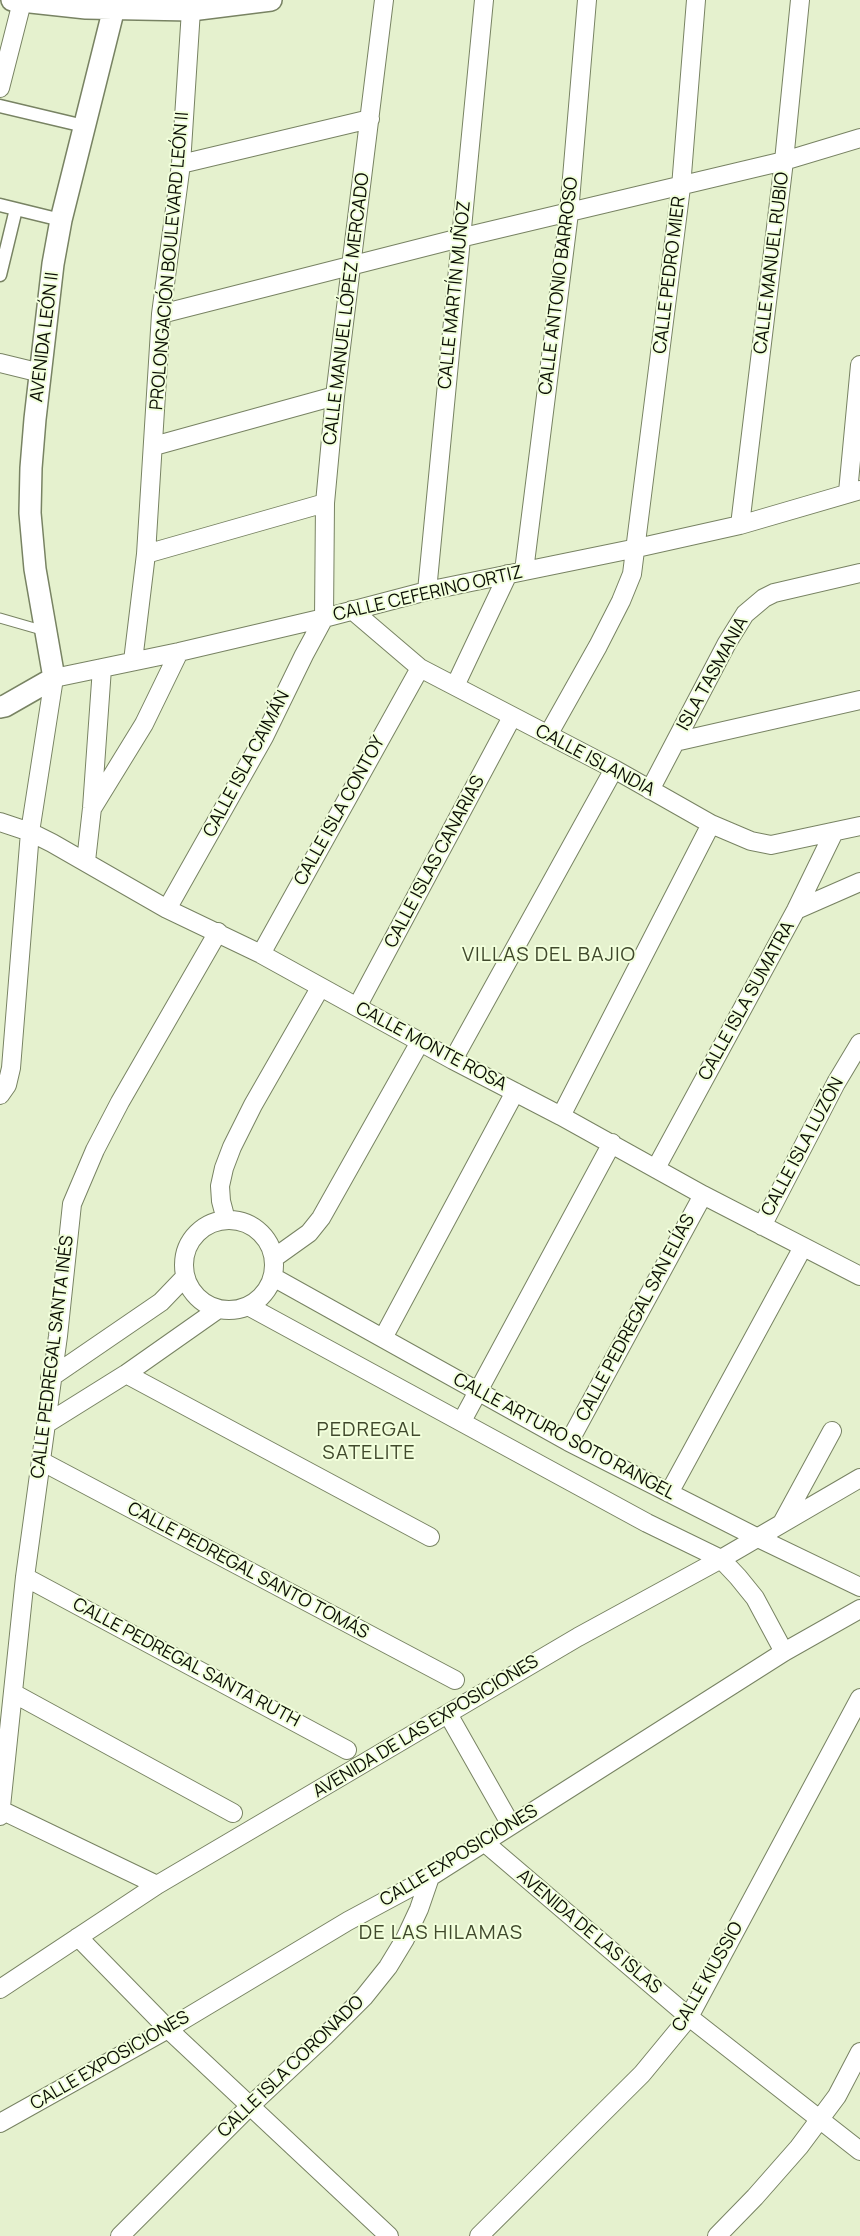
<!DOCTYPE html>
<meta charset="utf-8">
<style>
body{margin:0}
canvas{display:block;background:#e5f1ce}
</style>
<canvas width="860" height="2236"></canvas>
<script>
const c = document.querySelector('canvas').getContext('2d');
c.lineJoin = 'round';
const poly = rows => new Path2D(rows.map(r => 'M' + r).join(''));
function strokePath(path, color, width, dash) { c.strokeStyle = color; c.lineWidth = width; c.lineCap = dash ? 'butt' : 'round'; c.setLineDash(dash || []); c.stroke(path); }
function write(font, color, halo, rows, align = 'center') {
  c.font = font + ' Manrope,sans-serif'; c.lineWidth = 4; c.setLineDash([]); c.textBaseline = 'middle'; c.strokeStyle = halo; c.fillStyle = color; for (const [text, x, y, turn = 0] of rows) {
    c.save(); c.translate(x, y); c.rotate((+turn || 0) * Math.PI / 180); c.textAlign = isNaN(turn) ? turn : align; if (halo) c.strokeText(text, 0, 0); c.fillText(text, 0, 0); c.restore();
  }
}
const service = poly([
 [0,618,45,631]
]);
const pedestrian = poly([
 [0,106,84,126],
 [0,205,61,220],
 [0,275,16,209]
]);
const minor = poly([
 [0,88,22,2],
 [181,164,370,119],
 [161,314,460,238,784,161,860,138],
 [0,363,41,373],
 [154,446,335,396],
 [848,492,860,365],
 [740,525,784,161,800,0],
 [146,554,325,503],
 [524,571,569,213,587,0],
 [427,591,484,0],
 [352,610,420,668,614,769,711,824,751,841,771,845,860,826],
 [133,661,146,554,161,314,181,164,191,10],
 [455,686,508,574],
 [548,735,598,646,621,601,632,574,681,187,696,0],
 [675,742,860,700],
 [650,790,727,643,745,614,764,598,774,593,860,573],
 [93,807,144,724,179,652],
 [0,822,30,832,52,843,167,909,261,954,453,1060,561,1116,703,1195,860,1276],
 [86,861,92,808,102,668],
 [167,909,264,737,304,655,324,618,325,503,335,396,384,0],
 [796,910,860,882],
 [261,954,420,668],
 [357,1007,512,717],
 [453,1060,614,769],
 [0,1095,7,1085,11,1068,30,832,54,678,179,652,324,618,427,591,637,548,740,525,860,490],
 [561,1116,711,824],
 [656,1168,796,910,834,832],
 '184 1265a45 45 0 1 1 90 0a45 45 0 1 1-90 0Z',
 [226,1220,221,1201,220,1186,224,1168,232,1147,253,1105,320,988],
 [762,1226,836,1083,860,1043],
 [274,1258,309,1233,321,1218,420,1042],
 [273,1277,569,1442,756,1537,860,1587],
 [250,1307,647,1523,721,1559,738,1577,755,1598,784,1652],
 [383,1338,515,1092],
 [126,1374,430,1537],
 [50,1378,161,1302,185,1277],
 [462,1421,612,1143],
 [46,1424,126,1374,217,1310],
 [569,1442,703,1195],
 [41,1461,455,1680],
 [669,1493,803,1247],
 [782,1523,832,1431],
 [25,1577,347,1750],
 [13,1693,233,1813],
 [448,1714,511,1825],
 [1,1810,157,1885],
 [0,1816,25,1577,58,1336,72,1204,95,1150,120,1102,218,932],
 [484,1842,689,2017,860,2151],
 [78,1937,168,2029,389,2236],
 [0,1989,157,1885,578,1637,721,1559,860,1478],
 [0,2123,168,2029,348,1921,430,1877,784,1652,860,1609],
 [120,2236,250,2106,325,2036,364,1997,388,1967,405,1939,419,1909,430,1877],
 [479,2236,642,2074,689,2017,860,1698],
 [717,2236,755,2197,799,2147,837,2096,860,2052]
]);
const tertiary = poly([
 [12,0,86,8,191,10,271,0],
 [0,707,5,706,54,678,35,569,30,513,31,468,35,419,53,264,61,220,114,8,114,0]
]);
strokePath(service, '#788363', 11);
strokePath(pedestrian, '#788363', 15);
strokePath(minor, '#788363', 20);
strokePath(tertiary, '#788363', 24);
strokePath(service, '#fff', 9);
strokePath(pedestrian, '#fff', 12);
strokePath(minor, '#fff', 18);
strokePath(tertiary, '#fff', 21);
write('18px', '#0b0f04', '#f2ffdc', [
 ["PROLONGACIÓN BOULEVARD LEÓN II",170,261,-85],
 ["CALLE MANUEL RUBIO",772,263,-83],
 ["CALLE PEDRO MIER",670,275,-83],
 ["CALLE ANTONIO BARROSO",559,286,-83],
 ["CALLE MARTÍN MUÑOZ",455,295,-84],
 ["CALLE MANUEL LÓPEZ MERCADO",347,309,-83],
 ["AVENIDA LEÓN II",45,337,-83],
 ["CALLE CEFERINO ORTIZ",428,594,-13],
 ["ISLA TASMANIA",713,674,-61],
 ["CALLE ISLANDIA",595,761,28],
 ["CALLE ISLA CAIMÁN",247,764,-62],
 ["CALLE ISLA CONTOY",340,811,-61],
 ["CALLE ISLAS CANARIAS",435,862,-62],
 ["CALLE ISLA SUMATRA",747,1001,-61],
 ["CALLE MONTE ROSA",431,1047,28],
 ["CALLE ISLA LUZÓN",803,1147,-62],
 ["CALLE PEDREGAL SAN ELÍAS",636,1318,-62],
 ["CALLE PEDREGAL SANTA INÉS",53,1357,-83],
 ["CALLE ARTURO SOTO RANGEL",564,1437,28],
 ["CALLE PEDREGAL SANTO TOMÁS",248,1571,28],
 ["CALLE PEDREGAL SANTA RUTH",186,1663,28],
 ["AVENIDA DE LAS EXPOSICIONES",426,1727,-31],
 ["CALLE EXPOSICIONES",459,1856,-31],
 ["AVENIDA DE LAS ISLAS",589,1932,40],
 ["CALLE KIUSSIO",708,1977,-60],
 ["CALLE EXPOSICIONES",110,2061,-30],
 ["CALLE ISLA CORONADO",291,2067,-44]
]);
c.letterSpacing = '1px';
write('20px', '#40492c', '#f2ffdc', [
 ["VILLAS DEL BAJIO",549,955],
 ["PEDREGAL",369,1430],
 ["SATELITE",369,1453],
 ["DE LAS HILAMAS",441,1933]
]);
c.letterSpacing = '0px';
</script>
